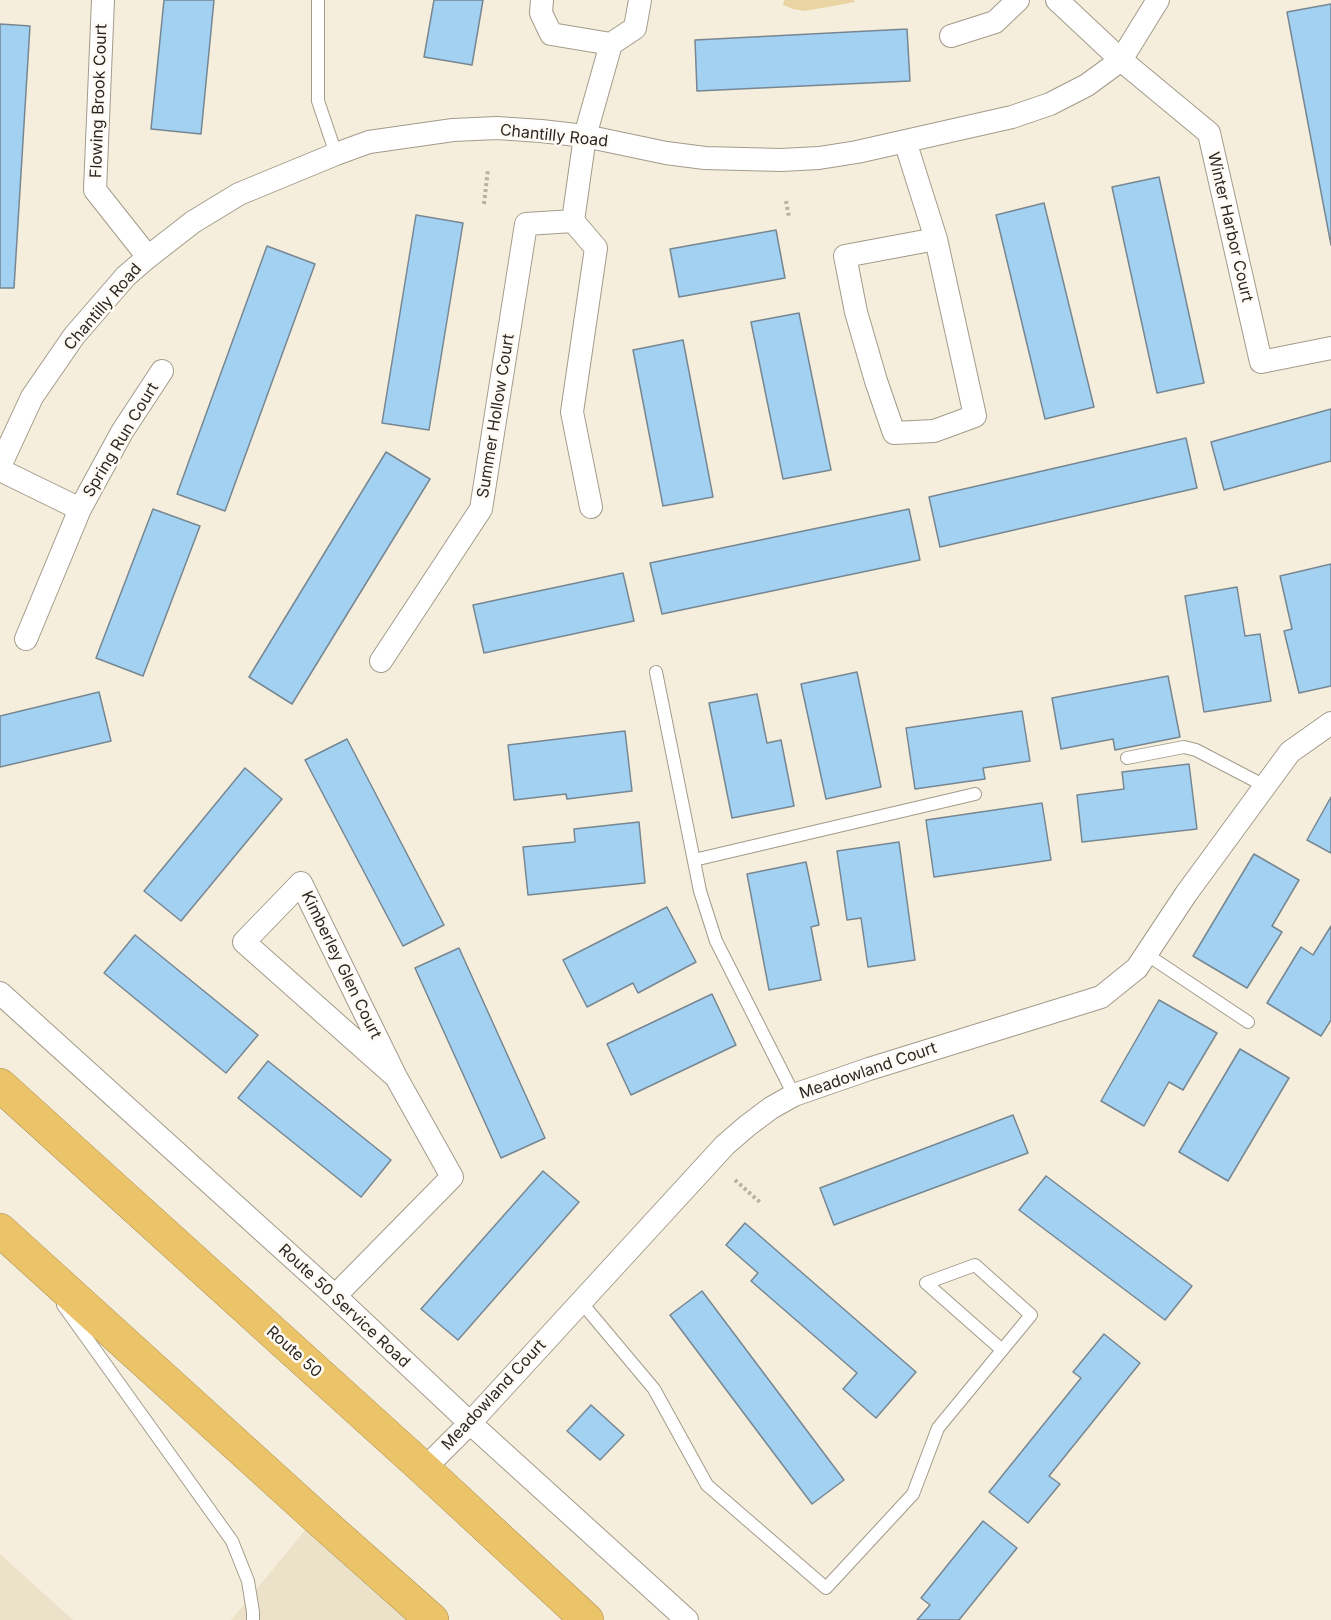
<!DOCTYPE html>
<style>
body{margin:0}
canvas{display:block;background:#f6eedc}
</style>
<canvas width="1331" height="1620"></canvas>
<script>
const c = document.querySelector('canvas').getContext('2d');
c.lineJoin = 'round';
function fill(path, color) { c.fillStyle = color; c.fill(path, 'evenodd'); }
const poly = rows => new Path2D(rows.map(r => 'M' + r).join(''));
function strokePath(path, color, width, dash) { c.strokeStyle = color; c.lineWidth = width; c.lineCap = dash ? 'butt' : 'round'; c.setLineDash(dash || []); c.stroke(path); }
function write(font, color, halo, rows, align = 'center') {
  c.font = font + ' Inter,sans-serif'; c.lineWidth = 5; c.setLineDash([]); c.textBaseline = 'middle'; c.strokeStyle = halo; c.fillStyle = color; for (const [text, x, y, turn = 0] of rows) {
    c.save(); c.translate(x, y); c.rotate((+turn || 0) * Math.PI / 180); c.textAlign = isNaN(turn) ? turn : align; if (halo) c.strokeText(text, 0, 0); c.fillText(text, 0, 0); c.restore();
  }
}
fill(poly([
 [316,1517,432,1620,231,1620],
 [0,1554,73,1620,0,1620]
]), '#ece1c9');
fill(poly([
 [784,0,854,0,855,2,805,11,793,9,783,5]
]), '#ead4a3');
const building = poly([
 [164,0,214,0,201,134,151,129,164,0],
 [434,0,483,0,472,65,424,57,434,0],
 [1331,4,1331,245,1287,12,1331,4],
 [0,24,30,26,14,288,0,288,0,24],
 [907,29,910,81,697,91,695,40,907,29],
 [1159,177,1204,383,1157,393,1112,187,1159,177],
 [1044,203,1094,407,1045,419,996,215,1044,203],
 [416,215,463,223,429,430,382,423,416,215],
 [776,230,785,278,679,297,670,249,776,230],
 [267,246,315,264,225,511,177,494,267,246],
 [799,313,831,470,783,479,751,322,799,313],
 [683,340,713,497,663,506,633,350,683,340],
 [1331,409,1331,461,1224,490,1211,442,1331,409],
 [1186,438,1197,488,940,547,929,497,1186,438],
 [386,452,430,479,292,704,249,677,386,452],
 [153,509,200,526,143,676,96,658,153,509],
 [909,509,920,560,662,614,650,563,909,509],
 [1331,564,1331,686,1299,693,1284,631,1292,629,1280,576,1331,564],
 [623,573,634,621,484,653,473,605,623,573],
 [1237,587,1245,636,1260,634,1271,701,1204,712,1185,596,1237,587],
 [857,672,881,787,826,799,801,684,857,672],
 [1168,676,1180,737,1115,750,1113,739,1061,749,1052,698,1168,676],
 [99,692,111,741,0,767,0,716,99,692],
 [757,694,767,743,781,740,794,806,732,818,709,703,757,694],
 [1022,711,1030,761,983,768,985,779,915,789,906,728,1022,711],
 [625,731,632,791,567,799,566,794,514,800,508,745,625,731],
 [347,739,444,925,403,946,305,760,347,739],
 [1189,764,1197,829,1082,842,1077,795,1124,789,1122,772,1189,764],
 [245,768,282,799,181,921,144,891,245,768],
 [1331,797,1331,853,1307,840,1331,797],
 [1042,803,1051,860,934,877,926,820,1042,803],
 [639,822,645,883,528,895,523,847,575,842,574,829,639,822],
 [899,842,915,960,868,967,861,918,847,920,837,851,899,842],
 [1254,854,1299,880,1272,926,1282,932,1247,988,1193,956,1254,854],
 [806,862,819,925,811,927,821,980,769,990,747,874,806,862],
 [667,907,696,962,638,993,633,983,587,1007,563,960,667,907],
 [1331,926,1331,1020,1321,1036,1267,1003,1301,947,1313,955,1331,926],
 [135,935,258,1035,226,1073,104,973,135,935],
 [459,948,545,1138,501,1158,415,968,459,948],
 [712,994,736,1045,631,1095,607,1044,712,994],
 [1159,1000,1217,1033,1183,1090,1169,1082,1144,1126,1101,1101,1159,1000],
 [1240,1049,1289,1078,1228,1181,1179,1152,1240,1049],
 [268,1061,391,1160,361,1197,238,1098,268,1061],
 [1013,1115,1028,1153,834,1225,820,1188,1013,1115],
 [543,1171,579,1202,458,1340,421,1309,543,1171],
 [1046,1176,1192,1286,1165,1320,1019,1210,1046,1176],
 [745,1223,916,1372,876,1418,843,1389,857,1373,751,1281,758,1273,726,1245,745,1223],
 [702,1291,844,1480,812,1504,670,1315,702,1291],
 [1104,1334,1140,1363,1049,1476,1060,1484,1028,1523,989,1492,1081,1378,1073,1372,1104,1334],
 [591,1405,624,1435,600,1460,567,1431,591,1405],
 [983,1521,1017,1548,959,1620,917,1620,930,1605,921,1598,983,1521]
]);
fill(building, '#a2d1f2');
strokePath(building, '#778792', 1.5);
const lane = poly([
 [318,0,318,101,336,154],
 [656,672,700,891,716,941,794,1095],
 [1127,758,1184,747,1196,750,1265,786],
 [694,860,975,794],
 [1146,954,1248,1022],
 [581,1302,654,1389,707,1485,826,1588,913,1494,938,1428,1031,1315,975,1265,926,1283,1002,1350],
 [63,1305,232,1541,248,1581,253,1612,253,1620]
]);
const street = poly([
 [103,0,95,190,148,257],
 [542,0,541,13,551,34,611,44,635,28,640,0],
 [1057,0,1121,60,1209,133,1261,362,1331,348],
 [951,36,995,22,1018,0],
 [905,141,936,239],
 [936,239,975,416,934,431,894,433,876,381,856,312,845,256,936,239],
 [0,466,32,397,74,336,126,276,148,257,193,222,239,194,336,154,369,142,453,130,497,128,541,131,585,136,666,153,705,158,781,160,819,158,857,152,1012,117,1050,104,1087,85,1121,60,1158,0],
 [0,470,80,509],
 [591,507,572,412,596,248,573,221,585,136,611,44],
 [26,639,80,509,122,432,162,371],
 [381,661,481,509,526,224,573,221],
 [0,993,335,1296,470,1423,687,1620],
 [335,1296,452,1177,396,1077,301,883,244,942,396,1077],
 [424,1469,470,1423,725,1145,747,1126,771,1108,794,1095,869,1069,1101,997,1137,968,1186,894,1290,752,1331,723]
]);
const highway = poly([
 [0,1085,424,1469,587,1620],
 [0,1230,316,1517,432,1620]
]);
strokePath(lane, '#a39b8b', 14);
strokePath(street, '#a39b8b', 24);
strokePath(highway, '#a88d51', 34);
strokePath(poly([
 [786,201,789,217],
 [484,204,488,169],
 [735,1180,761,1203]
]), '#b7b1a3', 4, [3, 3]);
strokePath(lane, '#fff', 12);
strokePath(street, '#fff', 22);
strokePath(highway, '#ebc46a', 33);
write('16px', '#2b2822', '#fffbf4', [
 ["Flowing Brook Court",99,101,-88],
 ["Chantilly Road",554,136,6],
 ["Winter Harbor Court",1230,227,77],
 ["Chantilly Road",103,307,-49],
 ["Summer Hollow Court",496,416,-81],
 ["Spring Run Court",121,440,-59],
 ["Kimberley Glen Court",341,965,64],
 ["Meadowland Court",868,1071,-19],
 ["Route 50 Service Road",344,1306,43],
 ["Route 50",294,1352,42],
 ["Meadowland Court",494,1395,-47]
]);
</script>
